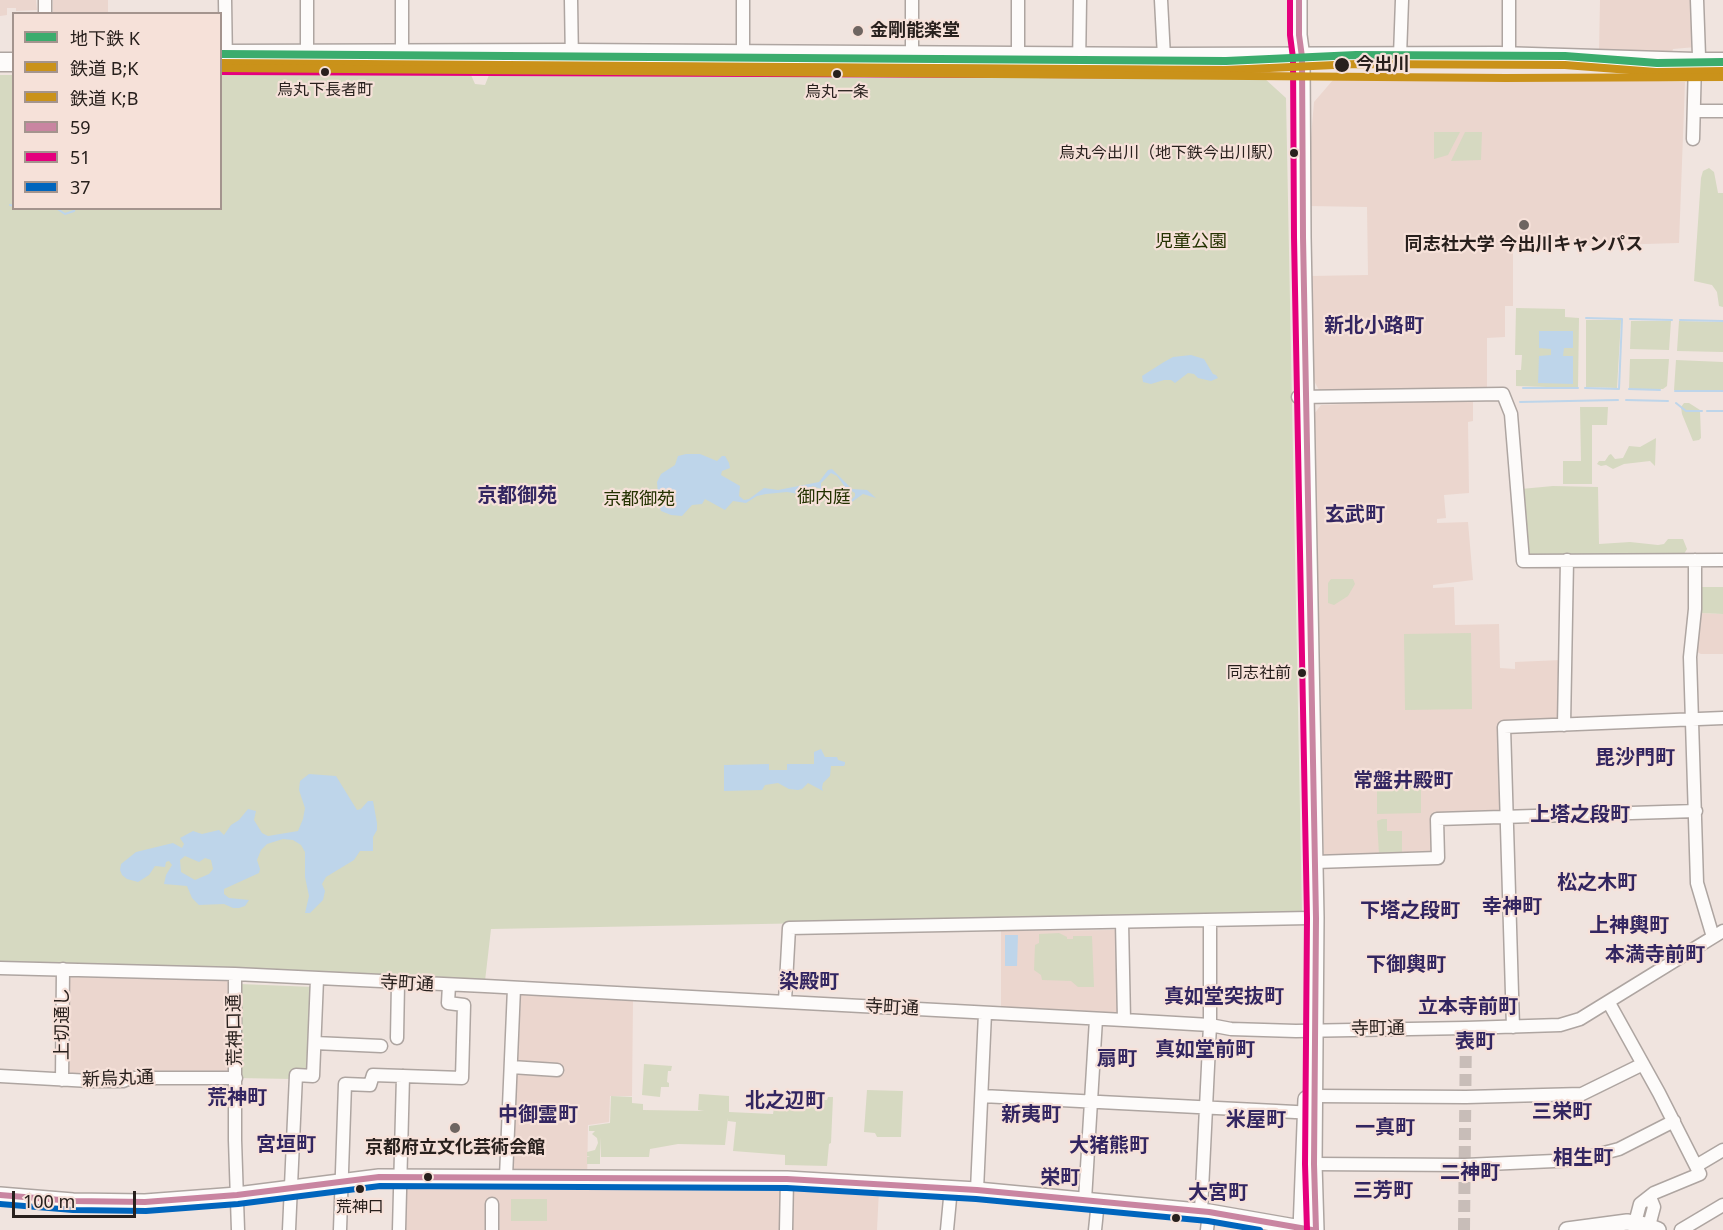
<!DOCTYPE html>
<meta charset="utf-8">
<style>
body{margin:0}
#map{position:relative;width:1723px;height:1230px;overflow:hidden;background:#f0e4df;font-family:"Noto Sans","Noto Sans JP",sans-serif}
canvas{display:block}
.legend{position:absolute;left:12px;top:12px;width:210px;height:198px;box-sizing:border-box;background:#f6e1d9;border:2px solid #a4948e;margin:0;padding:8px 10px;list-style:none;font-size:18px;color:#28201d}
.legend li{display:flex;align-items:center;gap:12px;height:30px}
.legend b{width:30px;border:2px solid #a4948e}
.scale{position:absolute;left:12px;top:1191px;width:124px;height:27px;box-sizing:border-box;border:3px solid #28201d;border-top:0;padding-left:8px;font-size:18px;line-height:21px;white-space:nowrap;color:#28201d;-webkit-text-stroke:4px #f6e1d9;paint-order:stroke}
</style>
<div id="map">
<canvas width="1723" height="1230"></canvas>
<ul class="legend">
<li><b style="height:8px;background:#3bac6d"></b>地下鉄 K</li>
<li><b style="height:8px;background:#ca921a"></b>鉄道 B;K</li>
<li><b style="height:8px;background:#ca921a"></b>鉄道 K;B</li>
<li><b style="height:8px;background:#c985a1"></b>59</li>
<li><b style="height:8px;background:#e5007d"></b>51</li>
<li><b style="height:8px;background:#0065bd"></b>37</li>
</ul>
<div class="scale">100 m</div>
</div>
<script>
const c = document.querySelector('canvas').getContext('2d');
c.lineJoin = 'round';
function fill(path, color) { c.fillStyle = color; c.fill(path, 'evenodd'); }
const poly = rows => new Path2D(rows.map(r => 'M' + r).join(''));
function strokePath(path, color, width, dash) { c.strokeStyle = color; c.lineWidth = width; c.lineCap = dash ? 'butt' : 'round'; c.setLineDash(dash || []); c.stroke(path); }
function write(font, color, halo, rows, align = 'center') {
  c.font = font + ' "Noto Sans","Noto Sans JP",sans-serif'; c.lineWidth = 4.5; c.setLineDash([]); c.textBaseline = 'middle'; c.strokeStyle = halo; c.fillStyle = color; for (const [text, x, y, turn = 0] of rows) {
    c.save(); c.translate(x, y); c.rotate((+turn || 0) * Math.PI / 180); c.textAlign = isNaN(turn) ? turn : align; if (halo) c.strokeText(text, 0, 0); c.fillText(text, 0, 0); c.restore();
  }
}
fill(poly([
 [0,0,36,0,37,10,16,11,16,8,7,8,7,15,0,16],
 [53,0,108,0,108,13,53,13],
 [1600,0,1695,0,1696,47,1673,49,1672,53,1599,51],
 [1497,75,1685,82,1679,243,1513,248,1513,306,1505,306,1505,337,1487,338,1487,388,1319,390,1313,379,1310,276,1368,275,1367,207,1309,206,1308,173,1314,102,1333,80],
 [1412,401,1473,401,1473,421,1468,422,1469,493,1444,495,1446,518,1437,519,1437,523,1468,522,1473,580,1433,585,1433,588,1454,587,1455,625,1499,624,1500,668,1515,669,1515,662,1561,660,1561,721,1500,722,1502,810,1499,814,1434,816,1435,856,1324,859,1314,414,1321,405],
 [1701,613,1723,614,1723,654,1701,654,1697,652],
 [1116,930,1119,1014,1001,1008,1001,931],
 [68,975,231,979,230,1075,121,1078,66,1078],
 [521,995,633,1001,632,1096,610,1096,609,1122,588,1125,587,1185,879,1190,877,1230,401,1230,402,1183,508,1185,514,1140]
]), '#ebd6ce');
fill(poly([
 [498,72,1264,78,1286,98,1302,914,491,929,485,981,0,964,0,75,13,75,14,208,220,208,221,74,471,75,475,84,485,85,489,75,498,75],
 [1434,132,1460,132,1448,155,1434,159],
 [1465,132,1482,132,1481,160,1451,161],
 [1709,168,1714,172,1718,193,1723,193,1723,307,1719,306,1717,292,1712,285,1694,281,1701,178,1703,171],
 [1516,308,1565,309,1565,317,1579,318,1578,388,1516,386,1516,370,1521,370,1522,355,1515,355],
 [1586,320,1621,320,1617,388,1586,387],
 [1631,321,1671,321,1669,350,1630,349],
 [1679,321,1723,322,1723,352,1677,351],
 [1630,359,1669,359,1667,386,1663,389,1629,389],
 [1676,360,1723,362,1723,390,1674,390],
 [1684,403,1689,403,1700,410,1701,438,1699,440,1693,441,1682,414,1681,407],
 [1580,407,1608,407,1607,425,1592,425,1592,484,1563,484,1563,461,1581,461],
 [1656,438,1655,466,1650,461,1624,464,1613,469,1606,465,1601,466,1597,464,1599,461,1605,461,1609,455,1611,454,1615,459,1623,458,1629,446,1640,447],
 [1553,486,1598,487,1599,544,1630,542,1658,545,1664,544,1668,539,1683,539,1687,549,1684,554,1677,555,1528,555,1521,489],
 [1331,579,1353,579,1355,584,1348,596,1334,605,1328,603,1328,583],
 [1701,587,1723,587,1723,614,1701,613],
 [1471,633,1472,709,1405,710,1404,634],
 [1421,778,1421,813,1377,814,1377,779],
 [1382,819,1387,819,1387,831,1402,831,1402,855,1379,854,1377,821],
 [1059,933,1067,937,1067,939,1073,939,1073,936,1092,936,1094,987,1078,987,1071,981,1042,980,1041,975,1034,970,1035,945,1039,943,1039,934],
 [240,984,314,987,311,1072,292,1079,238,1078],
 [644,1064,672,1066,671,1071,668,1071,667,1082,669,1083,669,1087,661,1087,660,1097,642,1095],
 [867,1090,903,1091,901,1137,877,1137,875,1133,864,1132],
 [699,1094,729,1096,729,1112,773,1114,774,1108,786,1108,786,1104,820,1105,820,1100,827,1100,828,1097,833,1097,831,1143,829,1144,827,1166,785,1165,785,1155,733,1151,736,1122,728,1121,728,1118,725,1145,678,1144,650,1149,649,1157,601,1157,600,1137,600,1164,587,1164,587,1157,590,1157,587,1156,587,1152,595,1150,598,1143,597,1138,592,1134,595,1131,589,1131,589,1126,610,1123,611,1096,632,1097,632,1103,643,1104,643,1110,704,1111,698,1110],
 [511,1199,547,1199,547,1221,511,1221]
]), '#d6d9c1');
fill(poly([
 [1539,331,1573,331,1573,348,1564,348,1563,356,1573,356,1573,384,1538,383,1539,356,1551,355,1551,349,1539,348],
 [1191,355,1204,359,1213,374,1216,375,1218,378,1211,381,1198,378,1194,374,1188,373,1175,383,1171,380,1164,380,1151,384,1143,382,1142,376,1164,362,1173,357],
 [686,454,700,454,717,461,722,456,725,456,729,463,730,468,722,471,721,475,740,486,739,496,744,500,749,499,764,488,778,490,819,482,828,470,832,469,852,489,867,490,876,498,863,494,849,504,842,504,828,499,821,489,813,486,799,494,787,492,766,494,757,496,746,503,733,501,725,510,705,499,702,504,692,505,682,516,671,515,661,511,659,506,657,482,661,474,675,465,678,456],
 [831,473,837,476,845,487,855,493,855,496,850,501,843,502,834,499,821,488,821,483],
 [821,749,825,757,837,757,838,760,845,762,845,764,844,766,831,766,830,776,823,783,822,788,823,791,808,783,802,789,798,790,789,789,778,783,765,785,762,790,724,791,724,765,769,764,769,770,787,770,787,764,814,764,814,752],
 [309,774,336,776,357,810,361,809,368,801,373,801,377,823,377,830,373,837,373,851,360,851,354,860,326,877,322,884,325,891,323,900,310,913,305,913,309,896,305,877,305,852,301,845,293,840,283,839,267,844,261,850,257,860,260,869,259,873,224,889,224,894,229,898,249,900,245,906,239,908,233,908,224,904,199,905,192,898,187,886,164,884,166,875,172,865,169,861,166,862,165,867,155,866,149,875,138,882,127,879,122,875,120,870,121,864,136,852,173,843,182,848,184,844,180,838,193,831,202,834,219,830,224,835,231,825,239,820,248,809,256,811,254,820,262,833,268,836,298,831,303,819,305,808,299,790,300,781],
 [185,856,199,862,205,858,211,860,213,869,209,874,195,880,181,872,180,860],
 [1005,935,1018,935,1017,966,1005,966]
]), '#bed5ea');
strokePath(poly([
 [10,205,14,206],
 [56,208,65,214,74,211,75,208],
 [1630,319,1672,320],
 [1680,320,1723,321],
 [1523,388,1578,388],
 [1585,388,1619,389,1622,319,1586,318],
 [1629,389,1660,390],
 [1675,391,1723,391],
 [1626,400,1668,401],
 [1520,402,1618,400],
 [1676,403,1686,411,1702,411],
 [1707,411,1723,411]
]), '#bed5ea', 2);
strokePath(poly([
 [1464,1230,1466,1028]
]), '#c8bdb8', 12, [12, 6]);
const minor = poly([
 [45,0,45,14],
 [225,0,226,64],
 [571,0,572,63],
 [1161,0,1164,57],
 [1509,0,1509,56],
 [307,53,307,0],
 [912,56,912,0],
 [1400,56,1402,0],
 [1018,57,1018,0],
 [402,63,402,0],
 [743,64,743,0],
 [1079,67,1080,0],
 [1694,111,1723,111],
 [1693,139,1695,62,1699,56,1697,0],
 [1298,397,1503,394,1511,414,1523,561,1723,560],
 [1695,560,1695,609,1690,657,1697,883,1713,937],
 [1564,725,1567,560],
 [1315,862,1438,858,1437,819,1696,811],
 [1122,922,1124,1020],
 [0,968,235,974,485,986,1124,1020,1210,1025,1231,1029,1296,1031,1466,1028,1560,1025,1580,1019,1723,931],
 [235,974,235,1140,238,1230],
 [785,1001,789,928,1309,918],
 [1609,1003,1659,1093,1700,1174,1654,1193,1640,1204,1635,1223],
 [1513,1027,1504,727,1723,718],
 [397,1038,398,983],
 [315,1043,381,1046],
 [511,1067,557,1070],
 [0,1076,90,1081,123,1081,130,1078,236,1078],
 [62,1080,63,969],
 [982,1096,1315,1113],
 [1316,1096,1466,1097,1582,1094,1643,1064],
 [1314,1164,1465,1165,1577,1160,1619,1149,1674,1121],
 [1696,1166,1723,1150],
 [506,1177,514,988],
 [977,1190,985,1013],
 [1085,1200,1096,1019],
 [1201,1211,1210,1025,1210,920],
 [1649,1226,1654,1207,1650,1197],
 [289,1230,296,1075,313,1076,317,979],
 [340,1230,345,1084,370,1085,373,1075,462,1078,464,1005,448,1003,449,985],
 [399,1230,403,1076],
 [492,1230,492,1204],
 [786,1230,787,1179],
 [947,1230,951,1188],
 [1095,1230,1098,1201],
 [1207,1230,1209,1212],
 [1681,1230,1723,1205]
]);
const major = poly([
 [1299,0,1299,35,1302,57,1303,237,1316,918,1314,1164,1316,1230],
 [0,1195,73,1201,145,1202,237,1195,379,1177,787,1179,977,1190,1209,1212,1312,1230],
 [1301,1230,1306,1099],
 [1567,1230,1627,1222,1645,1225,1658,1230]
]);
const highway = poly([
 [220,54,572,53,1164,57,1499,56,1695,62,1723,62],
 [0,62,14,62]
]);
strokePath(minor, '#aea5a1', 15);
strokePath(major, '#aea5a1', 18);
strokePath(highway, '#aea5a1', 21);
strokePath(minor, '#fdfbfa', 12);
strokePath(major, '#fdfbfa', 15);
strokePath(highway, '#fdfbfa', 18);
strokePath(poly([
 [1299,0,1299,35,1302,57,1303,237,1316,918,1314,1164,1316,1230],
 [0,1195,73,1201,145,1202,237,1195,379,1177,787,1179,977,1190,1209,1212,1312,1230]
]), '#c985a1', 6);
strokePath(poly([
 [1290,0,1290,35,1293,58,1294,237,1307,918,1305,1164,1307,1230],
 [220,72,1302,76]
]), '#e5007d', 6);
strokePath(poly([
 [0,1204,73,1210,146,1211,238,1204,380,1186,787,1188,976,1199,1208,1221,1260,1230]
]), '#0065bd', 6);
strokePath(poly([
 [220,63,1226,70,1356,64,1565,65,1656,72,1723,71]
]), '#ca921a', 8);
strokePath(poly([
 [220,68,1506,78,1723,77]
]), '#ca921a', 8);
strokePath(poly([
 [220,54,1226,61,1356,55,1565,56,1657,63,1723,62]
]), '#3bac6d', 8);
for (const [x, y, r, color] of [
 [858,31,6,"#6e6561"],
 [1342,65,8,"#28201d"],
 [325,72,5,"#28201d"],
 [837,74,5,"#28201d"],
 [1294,153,5,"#28201d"],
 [1524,225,6,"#6e6561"],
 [1302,673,5,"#28201d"],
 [455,1128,6,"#6e6561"],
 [428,1177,5,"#28201d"],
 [360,1189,5,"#28201d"],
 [1176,1218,5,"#28201d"]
]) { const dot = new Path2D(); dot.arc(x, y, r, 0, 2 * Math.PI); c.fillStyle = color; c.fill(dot); strokePath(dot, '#f6e1d9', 2); }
write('16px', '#28201d', '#f6e1d9', [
 ["烏丸下長者町",325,90],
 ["烏丸一条",837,92],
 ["烏丸今出川（地下鉄今出川駅）",1283,153,"right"],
 ["同志社前",1291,673,"right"],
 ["荒神口",360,1207]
]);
write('bold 18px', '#28201d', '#f6e1d9', [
 ["金剛能楽堂",870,31,"left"],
 ["同志社大学 今出川キャンパス",1524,245],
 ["京都府立文化芸術会館",455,1148]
]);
write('bold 18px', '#28201d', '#f6e1d9', [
 ["今出川",1356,65]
], 'left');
write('18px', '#243201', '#f6e1d9', [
 ["児童公園",1191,242],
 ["御内庭",824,498],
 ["京都御苑",639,500]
]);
write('18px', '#28201d', '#f6e1d9', [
 ["寺町通",407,984,3],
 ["寺町通",892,1008,3],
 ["上切通し",63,1024,-90],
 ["寺町通",1378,1029,-1],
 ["荒神口通",235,1030,-91],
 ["新烏丸通",118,1079,-2]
]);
write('bold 20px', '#332661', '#f6e1d9', [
 ["新北小路町",1374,326],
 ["京都御苑",517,496],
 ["玄武町",1355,515],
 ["毘沙門町",1635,758],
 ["常盤井殿町",1403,781],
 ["上塔之段町",1580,815],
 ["松之木町",1597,883],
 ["幸神町",1512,907],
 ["下塔之段町",1410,911],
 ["上神輿町",1629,926],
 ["本満寺前町",1655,955],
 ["下御輿町",1406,965],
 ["染殿町",809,982],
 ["真如堂突抜町",1224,997],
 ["立本寺前町",1468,1007],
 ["表町",1475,1042],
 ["真如堂前町",1205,1050],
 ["扇町",1117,1059],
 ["荒神町",237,1098],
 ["北之辺町",785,1101],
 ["三栄町",1562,1112],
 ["中御霊町",538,1115],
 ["新夷町",1031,1115],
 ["米屋町",1256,1120],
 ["一真町",1385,1128],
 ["宮垣町",286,1145],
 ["大猪熊町",1109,1146],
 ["相生町",1583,1158],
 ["二神町",1470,1173],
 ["栄町",1060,1178],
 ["三芳町",1383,1191],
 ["大宮町",1218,1193]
]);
</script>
